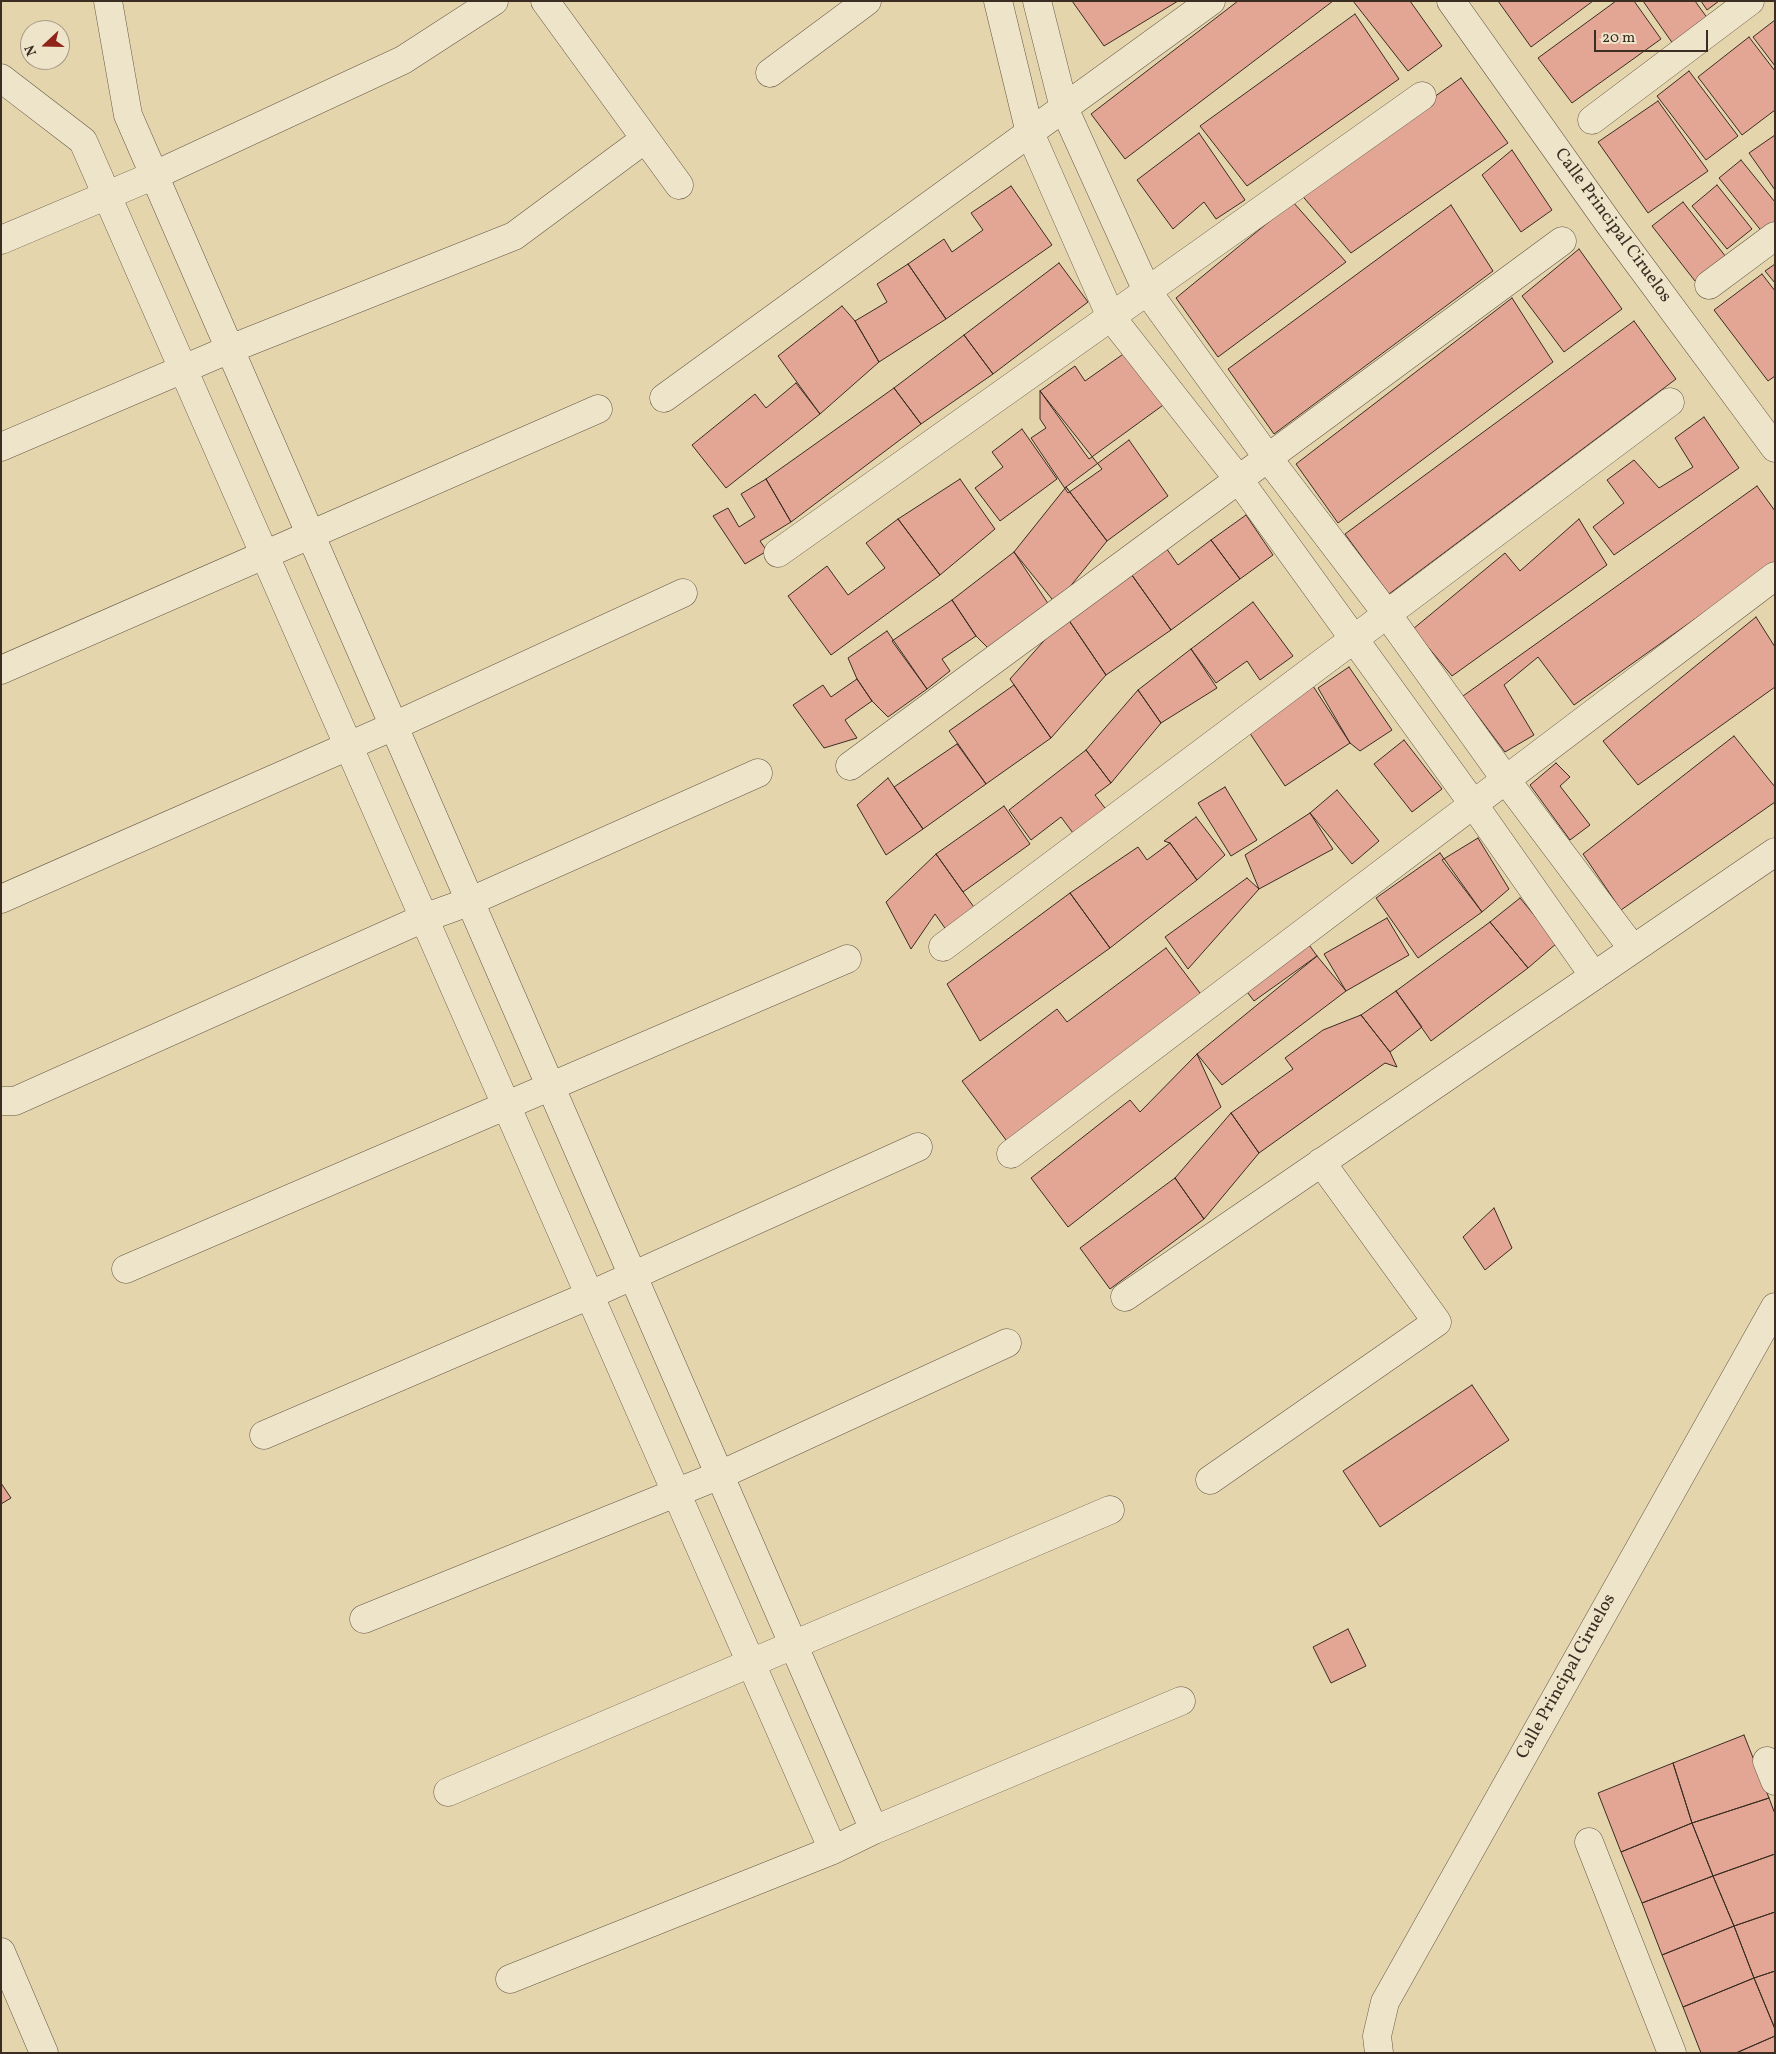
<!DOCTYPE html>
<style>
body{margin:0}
#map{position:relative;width:1776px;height:2054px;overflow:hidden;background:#e4d5ad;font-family:Vollkorn,serif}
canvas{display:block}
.frame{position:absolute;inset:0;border:2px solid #3b2d22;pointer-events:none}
.north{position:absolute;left:20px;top:20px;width:50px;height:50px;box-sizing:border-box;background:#ede4ca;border:1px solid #a69b87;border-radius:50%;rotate:249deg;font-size:14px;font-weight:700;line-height:20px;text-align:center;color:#3b2d22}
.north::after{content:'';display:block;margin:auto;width:18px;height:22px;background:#8f2418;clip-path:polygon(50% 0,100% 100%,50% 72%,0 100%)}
.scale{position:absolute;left:1594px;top:30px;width:114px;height:22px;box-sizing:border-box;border:2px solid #3b2d22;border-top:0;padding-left:6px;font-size:15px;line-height:18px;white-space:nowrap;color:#3b2d22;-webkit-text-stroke:4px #ede4ca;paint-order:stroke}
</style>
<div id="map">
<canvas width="1776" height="2054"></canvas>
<div class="frame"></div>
<div class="north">N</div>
<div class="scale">20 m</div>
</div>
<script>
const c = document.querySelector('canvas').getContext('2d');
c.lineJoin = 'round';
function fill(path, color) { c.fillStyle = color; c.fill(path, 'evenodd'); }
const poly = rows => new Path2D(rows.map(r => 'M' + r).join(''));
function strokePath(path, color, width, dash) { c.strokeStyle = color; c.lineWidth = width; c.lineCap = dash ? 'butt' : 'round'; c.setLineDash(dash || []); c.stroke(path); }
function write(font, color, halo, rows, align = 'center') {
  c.font = font + ' Vollkorn,serif'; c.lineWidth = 4; c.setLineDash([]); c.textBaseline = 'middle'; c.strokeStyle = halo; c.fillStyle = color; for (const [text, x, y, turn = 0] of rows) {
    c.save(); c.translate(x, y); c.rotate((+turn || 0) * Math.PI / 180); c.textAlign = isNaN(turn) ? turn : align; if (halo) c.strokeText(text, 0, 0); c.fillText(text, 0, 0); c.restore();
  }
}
const building = poly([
 [1072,1,1178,1,1104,46,1072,1],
 [1238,1,1333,1,1125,159,1091,114,1238,1],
 [1353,1,1410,1,1442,46,1408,71,1353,1],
 [1498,1,1593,1,1531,47,1498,1],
 [1616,1,1634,1,1661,39,1572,103,1538,58,1616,1],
 [1643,1,1695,1,1713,26,1678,51,1643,1],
 [1701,1,1719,1,1707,10,1701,1],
 [1355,14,1399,79,1247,186,1200,126,1355,14],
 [1775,20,1775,66,1753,37,1775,20],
 [1749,37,1775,71,1775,110,1742,135,1698,77,1749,37],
 [1689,71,1738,136,1706,160,1657,96,1689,71],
 [1461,78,1508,143,1351,253,1299,192,1461,78],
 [1658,101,1708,171,1648,213,1598,142,1658,101],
 [1199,133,1245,200,1216,219,1204,202,1173,229,1137,180,1199,133],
 [1775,135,1775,190,1749,153,1775,135],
 [1512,150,1552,210,1521,232,1482,175,1512,150],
 [1741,160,1775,202,1775,224,1763,233,1719,178,1741,160],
 [1717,185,1752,229,1727,249,1692,206,1717,185],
 [1011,186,1052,245,946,319,908,264,944,239,952,252,983,230,971,213,1011,186],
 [1293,202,1346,262,1218,357,1176,298,1293,202],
 [1683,202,1726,257,1695,281,1652,226,1683,202],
 [1451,205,1493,271,1274,434,1228,369,1451,205],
 [1579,249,1622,309,1564,352,1522,296,1579,249],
 [1059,263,1088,302,993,374,964,335,1059,263],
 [908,264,946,319,879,362,855,321,887,302,877,284,908,264],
 [1775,264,1775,283,1765,271,1775,264],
 [1762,274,1775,291,1775,376,1768,381,1714,310,1762,274],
 [1512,298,1553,362,1338,523,1296,464,1512,298],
 [842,306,855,321,879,362,820,414,778,356,842,306],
 [1634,321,1676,379,1389,594,1345,534,1634,321],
 [964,335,993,374,921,424,894,388,964,335],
 [1129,350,1166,403,1089,459,1040,391,1075,366,1085,381,1129,350],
 [796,383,820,414,726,488,692,445,755,394,766,408,796,383],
 [894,388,921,424,791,522,766,479,894,388],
 [1040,391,1102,469,1068,493,1031,438,1046,428,1040,419,1040,391],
 [1704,417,1739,468,1614,555,1593,527,1624,503,1607,480,1634,460,1659,488,1693,467,1675,438,1704,417],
 [1022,429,1057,479,1000,521,975,488,1003,467,992,452,1022,429],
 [1129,440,1168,496,1107,541,1066,487,1129,440],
 [766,479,791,522,760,541,767,551,745,564,713,516,728,508,739,527,755,517,741,494,766,479],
 [960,479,995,529,940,575,898,519,960,479],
 [1757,486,1775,511,1775,562,1574,705,1538,657,1504,685,1534,735,1505,752,1463,696,1757,486],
 [1066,487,1107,541,1056,604,1014,552,1066,487],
 [1246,515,1273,555,1240,579,1211,540,1246,515],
 [898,519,940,575,831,655,788,596,827,566,848,595,885,568,866,543,898,519],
 [1579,519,1607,565,1452,676,1413,629,1505,553,1520,571,1579,519],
 [1211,540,1240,579,1171,630,1129,571,1164,545,1178,565,1211,540],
 [1014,552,1051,608,989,649,976,636,952,600,1014,552],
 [1129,571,1171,630,1106,675,1066,616,1129,571],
 [952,600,976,636,942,659,950,671,927,689,892,641,952,600],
 [1253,602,1293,656,1260,680,1247,661,1216,683,1191,649,1253,602],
 [1066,616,1106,675,1051,738,1010,679,1066,616],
 [1756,617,1775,647,1775,687,1638,785,1603,741,1756,617],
 [887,631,927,689,888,717,872,701,857,679,848,658,887,631],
 [1191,649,1217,688,1161,723,1138,690,1191,649],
 [1349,667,1392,730,1360,751,1350,743,1318,688,1349,667],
 [857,679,872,701,845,720,857,738,824,748,793,705,823,685,831,697,857,679],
 [1014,685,1051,738,986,784,949,731,1014,685],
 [1313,686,1350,743,1285,786,1247,729,1313,686],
 [1138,690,1161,723,1111,783,1086,750,1138,690],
 [1734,736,1775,787,1775,802,1621,910,1583,854,1734,736],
 [1404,740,1442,789,1412,812,1374,764,1404,740],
 [957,744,986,784,923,829,894,787,957,744],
 [1086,750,1111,783,1095,795,1108,812,1076,837,1061,817,1031,840,1009,810,1086,750],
 [1556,763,1570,777,1560,786,1590,825,1570,840,1530,785,1556,763],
 [888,778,923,829,886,855,857,805,888,778],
 [1225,787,1257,840,1231,856,1198,803,1225,787],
 [1337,790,1379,841,1352,864,1310,813,1337,790],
 [1004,806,1030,844,963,892,936,854,1004,806],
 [1310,813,1333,849,1259,889,1245,855,1310,813],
 [1196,817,1225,855,1197,880,1170,843,1164,841,1196,817],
 [1478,838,1509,889,1482,912,1442,860,1478,838],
 [1170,843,1197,880,1110,948,1070,893,1138,847,1147,860,1170,843],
 [1440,853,1482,912,1418,958,1376,898,1440,853],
 [936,854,976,910,947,931,935,914,911,949,886,902,936,854],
 [1247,878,1259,889,1188,969,1165,937,1247,878],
 [1070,893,1110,948,980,1041,947,984,1070,893],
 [1520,898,1557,943,1528,968,1490,922,1520,898],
 [1387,918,1409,955,1346,991,1324,954,1387,918],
 [1490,922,1528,968,1431,1041,1396,991,1490,922],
 [1307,942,1317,956,1254,1001,1244,988,1307,942],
 [1166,948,1203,997,1009,1144,962,1081,1057,1009,1067,1022,1166,948],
 [1317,956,1346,991,1222,1085,1197,1054,1317,956],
 [1396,991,1422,1027,1390,1052,1361,1015,1396,991],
 [1361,1015,1390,1052,1397,1067,1385,1063,1259,1153,1231,1113,1293,1069,1285,1058,1323,1030,1361,1015],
 [1197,1054,1221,1107,1068,1227,1031,1178,1130,1100,1140,1112,1197,1054],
 [1231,1113,1259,1153,1204,1219,1175,1178,1231,1113],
 [1175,1178,1204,1219,1110,1289,1080,1248,1175,1178],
 [1494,1208,1512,1248,1485,1270,1463,1237,1494,1208],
 [1472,1385,1509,1440,1380,1527,1343,1471,1472,1385],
 [1,1483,11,1498,1,1504,1,1483],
 [1348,1629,1366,1666,1331,1683,1313,1647,1348,1629],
 [1744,1735,1769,1798,1692,1823,1673,1763,1744,1735],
 [1673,1763,1692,1823,1621,1852,1598,1793,1673,1763],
 [1769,1798,1775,1814,1775,1854,1713,1876,1692,1823,1769,1798],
 [1692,1823,1713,1876,1642,1903,1621,1852,1692,1823],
 [1775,1854,1775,1912,1734,1926,1713,1876,1775,1854],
 [1713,1876,1734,1926,1662,1955,1642,1903,1713,1876],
 [1775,1912,1775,1971,1754,1978,1734,1926,1775,1912],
 [1734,1926,1754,1978,1683,2007,1662,1955,1734,1926],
 [1775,1971,1775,2029,1754,1978,1775,1971],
 [1754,1978,1775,2029,1775,2036,1736,2053,1701,2053,1683,2007,1754,1978],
 [1775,2036,1775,2053,1736,2053,1775,2036]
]);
fill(building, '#e3a695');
strokePath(building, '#3b2d22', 1);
const minor = poly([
 [108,1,128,115,874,1830],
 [545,1,679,185],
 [998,1,1030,133,1111,317,1239,480,1474,805,1594,976],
 [1037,1,1064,108,1147,291,1268,458,1387,614,1506,780,1633,949],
 [1451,1,1610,225,1775,448],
 [770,73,867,1],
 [1,78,83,141,833,1850],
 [1592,120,1750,1],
 [1,240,155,175,403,60,494,1],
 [1709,285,1775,236],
 [664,398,1211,1],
 [1,447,230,349,514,236,645,139],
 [778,553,1422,96],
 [1,670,598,409],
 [850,766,1562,241],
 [1,899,394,726,683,593],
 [943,947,1670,402],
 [1,1101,15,1101,424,918,471,901,758,773],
 [1011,1154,1775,576],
 [126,1269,847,959],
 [1125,1297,1775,852],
 [264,1435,590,1295,918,1147],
 [1210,1480,1437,1322,1321,1162],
 [364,1619,720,1475,1007,1343],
 [1767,1761,1775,1781],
 [448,1792,1110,1510],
 [1589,1842,1672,2053],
 [1,1952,44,2053],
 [510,1979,833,1850,874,1830,1181,1701],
 [1379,2053,1377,2036,1385,2002,1775,1307]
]);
strokePath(minor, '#655745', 29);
strokePath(minor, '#ede4ca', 28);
write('18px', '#3b2d22', '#ede4ca', [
 ["Calle Principal Ciruelos",1612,226,54],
 ["Calle Principal Ciruelos",1567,1677,-61]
]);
</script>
